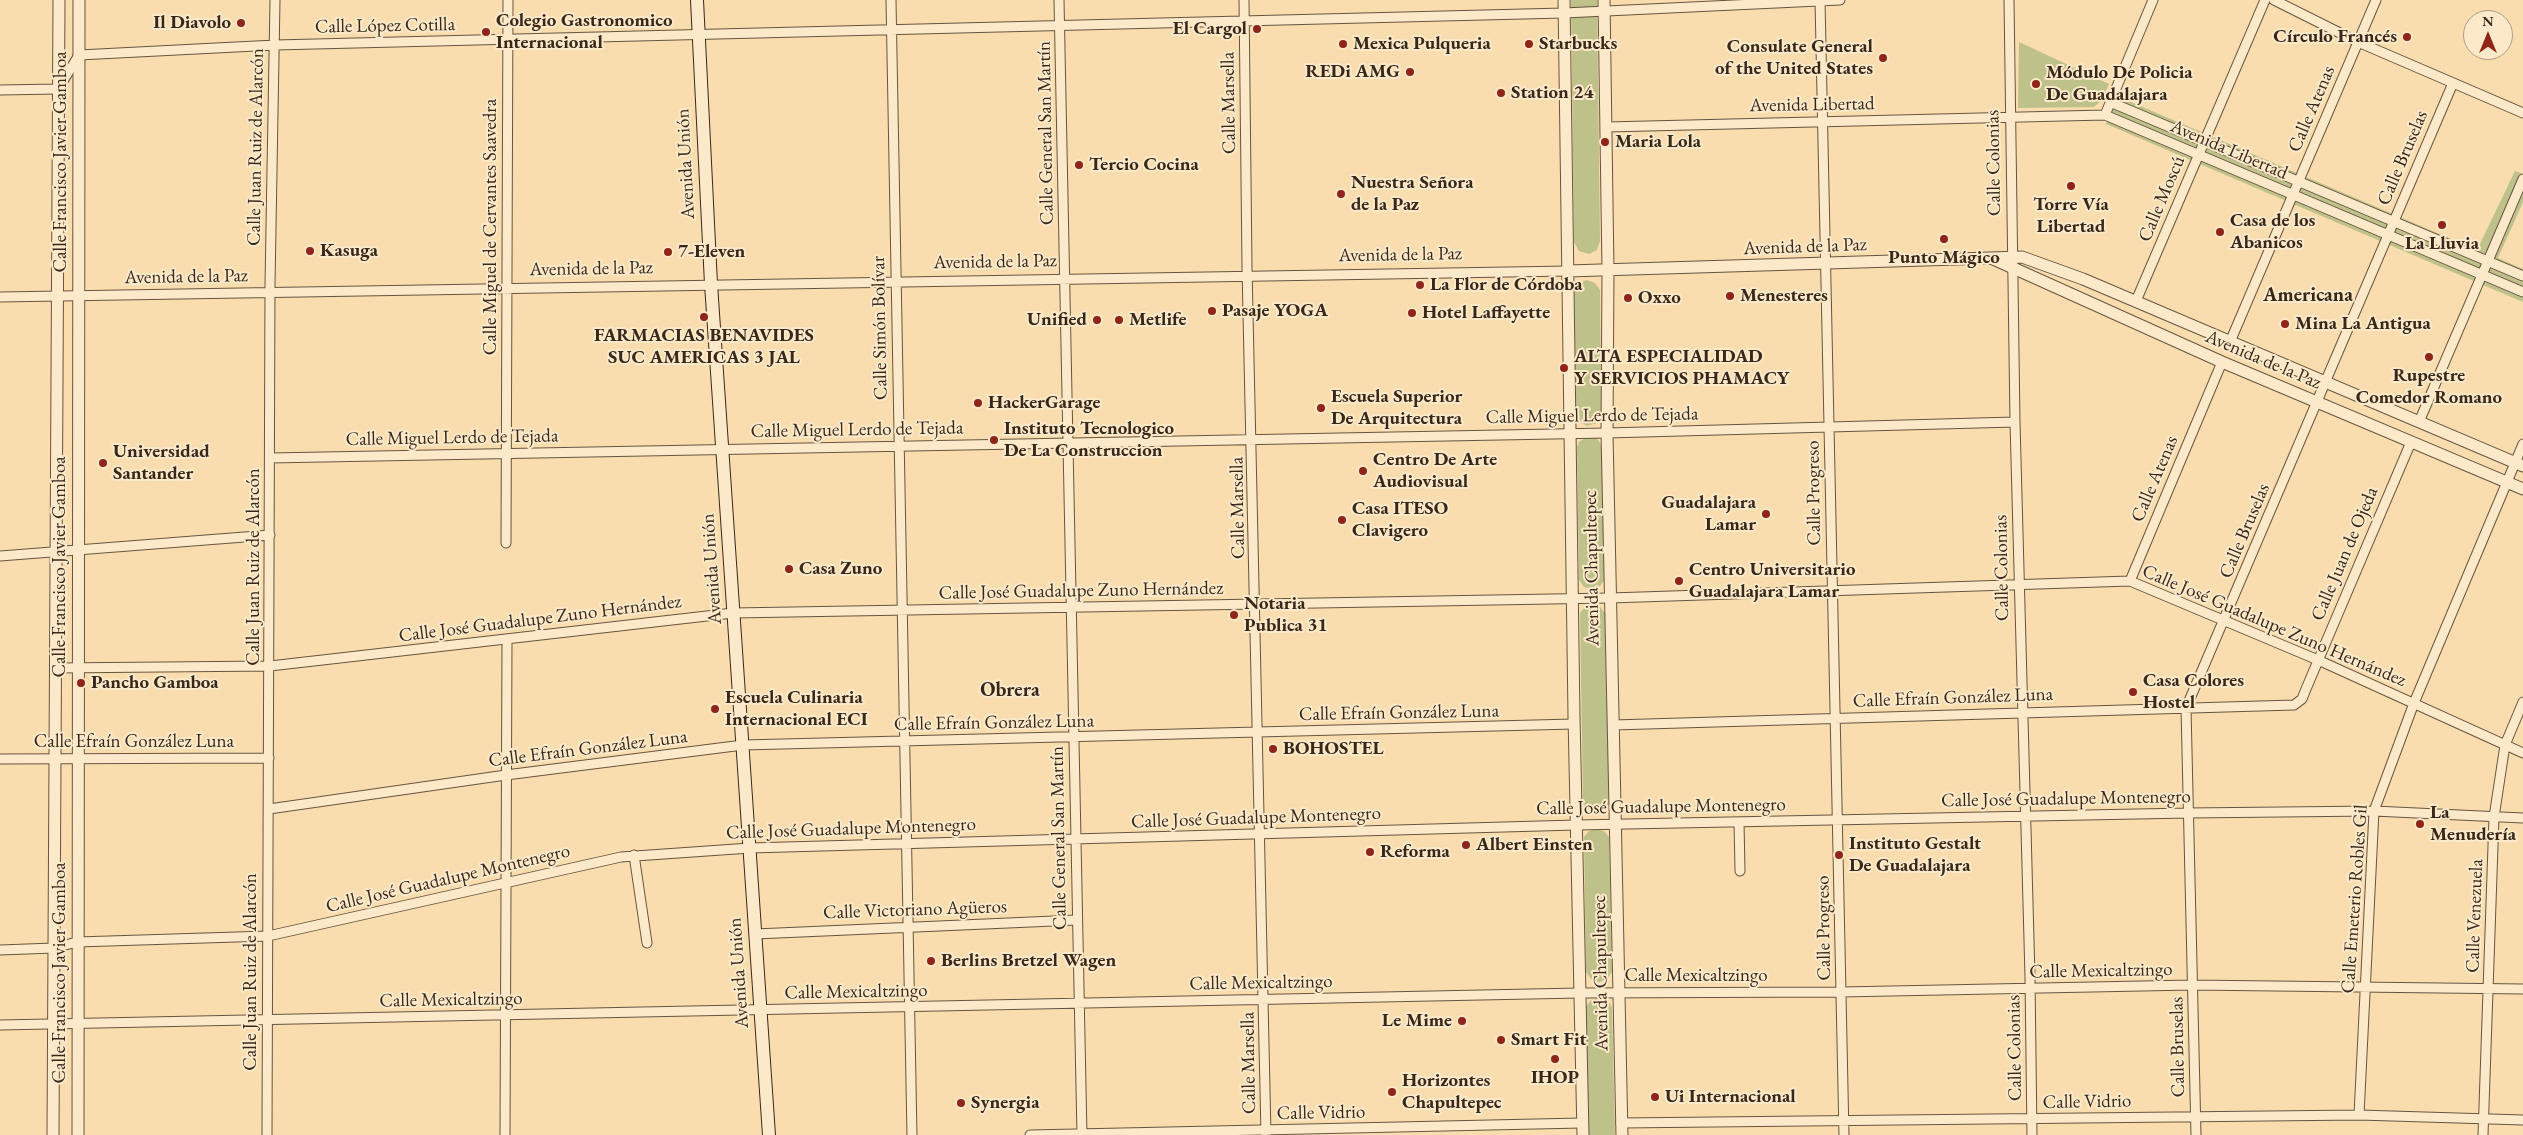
<!DOCTYPE html>
<meta charset="utf-8">
<style>
body{margin:0}
#map{position:relative;width:2523px;height:1135px;overflow:hidden;background:#f9ddae;font-family:"EB Garamond",serif}
canvas{display:block}
.north{position:absolute;left:2463px;top:10px;width:50px;height:50px;box-sizing:border-box;background:#fbe9ca;border:1px solid #ad9c84;border-radius:50%;rotate:0deg;font-size:14px;font-weight:700;line-height:20px;text-align:center;color:#38281a}
.north::after{content:'';display:block;margin:auto;width:18px;height:22px;background:#8f2418;clip-path:polygon(50% 0,100% 100%,50% 72%,0 100%)}
</style>
<div id="map">
<canvas width="2523" height="1135"></canvas>
<div class="north">N</div>
</div>
<script>
const c = document.querySelector('canvas').getContext('2d');
c.lineJoin = 'round';
function fill(path, color) { c.fillStyle = color; c.fill(path, 'evenodd'); }
const poly = rows => new Path2D(rows.map(r => 'M' + r).join(''));
function strokePath(path, color, width, dash) { c.strokeStyle = color; c.lineWidth = width; c.lineCap = dash ? 'butt' : 'round'; c.setLineDash(dash || []); c.stroke(path); }
function write(font, color, halo, rows, align = 'center') {
  c.font = font + ' "EB Garamond",serif'; c.lineWidth = 4; c.setLineDash([]); c.textBaseline = 'middle'; c.strokeStyle = halo; c.fillStyle = color; for (const [text, x, y, turn = 0] of rows) {
    c.save(); c.translate(x, y); c.rotate((+turn || 0) * Math.PI / 180); c.textAlign = isNaN(turn) ? turn : align; if (halo) c.strokeText(text, 0, 0); c.fillText(text, 0, 0); c.restore();
  }
}
fill(poly([
 [1571,0,1597,0,1600,241,1597,250,1589,254,1579,251,1574,242],
 [2019,42,2109,84,2101,101,2094,107,2018,108],
 [2117,96,2477,250,2515,171,2523,174,2523,202,2498,258,2523,269,2523,302,2106,124],
 [1587,280,1595,283,1600,290,1601,414,1597,423,1587,426,1576,419,1574,290,1579,283],
 [1586,437,1597,438,1602,447,1605,579,1600,586,1592,589,1584,587,1579,580,1577,447,1579,442],
 [1592,605,1600,607,1605,613,1609,804,1604,811,1597,814,1589,811,1583,804,1580,613,1585,607],
 [1596,829,1604,831,1609,837,1612,972,1607,979,1599,982,1591,979,1586,972,1584,837,1589,831],
 [1600,997,1608,1000,1612,1008,1615,1135,1589,1135,1586,1007,1591,1000]
]), '#bec18a');
const minor = poly([
 [891,0,912,1135],
 [1059,0,1082,1135],
 [1244,0,1247,267,1266,1135],
 [1820,0,1844,1135],
 [2009,0,2015,422,2030,977,2032,1135],
 [2274,0,2358,42,2523,113],
 [0,90,58,89,79,55,275,45,1564,13,1840,0],
 [2110,102,2523,276],
 [2105,115,2153,0],
 [1606,127,2105,115,2523,292],
 [0,297,1568,271],
 [2136,301,2265,0],
 [2230,342,2376,0],
 [2419,422,2523,179],
 [270,458,1607,433,2015,422],
 [506,543,508,0],
 [0,556,270,535],
 [2130,581,2222,362],
 [55,668,270,666,733,613,1610,598,2130,581,2318,660,2523,753],
 [1613,725,2294,705,2302,699,2306,689,2411,442],
 [0,759,269,758],
 [269,809,506,775,743,745,1574,724],
 [1739,822,1740,871],
 [634,855,647,943],
 [755,934,1077,920],
 [0,950,54,948,77,942,268,936,621,857,750,848,1576,825,2188,813,2374,811,2523,818],
 [0,1025,1580,993,1841,992,2192,985,2523,989],
 [2359,1115,2374,811,2414,703,2523,444],
 [1621,1123,2359,1115,2523,1120],
 [267,1135,270,285,275,0],
 [505,1135,507,640],
 [1030,1135,1582,1123],
 [2196,1135,2186,708,2453,83],
 [2483,1135,2494,817,2505,745,2523,702]
]);
const tertiary = poly([
 [1564,0,1574,716,1583,1135],
 [1604,0,1608,270,1607,433,1622,1135],
 [1991,258,2222,362,2523,489],
 [1568,271,2022,257,2083,279,2523,466],
 [53,1135,59,0],
 [78,1135,79,0]
]);
const secondary = poly([
 [697,0,711,284,769,1135]
]);
strokePath(minor, '#68553f', 11);
strokePath(tertiary, '#68553f', 13);
strokePath(secondary, '#38281a', 14);
strokePath(minor, '#fbe9ca', 9);
strokePath(tertiary, '#fbe9ca', 11);
strokePath(secondary, '#fbe9ca', 12);
for (const [x, y, r, color] of [
 [241,23,5,"#8f2418"],
 [1257,29,5,"#8f2418"],
 [486,32,5,"#8f2418"],
 [2407,37,5,"#8f2418"],
 [1343,44,5,"#8f2418"],
 [1529,44,5,"#8f2418"],
 [1883,58,5,"#8f2418"],
 [1410,72,5,"#8f2418"],
 [2036,84,5,"#8f2418"],
 [1501,93,5,"#8f2418"],
 [1605,142,5,"#8f2418"],
 [1079,165,5,"#8f2418"],
 [2071,186,5,"#8f2418"],
 [1341,194,5,"#8f2418"],
 [2442,225,5,"#8f2418"],
 [2220,232,5,"#8f2418"],
 [1944,239,5,"#8f2418"],
 [310,251,5,"#8f2418"],
 [668,252,5,"#8f2418"],
 [1420,285,5,"#8f2418"],
 [1730,296,5,"#8f2418"],
 [1628,298,5,"#8f2418"],
 [1212,311,5,"#8f2418"],
 [1412,313,5,"#8f2418"],
 [704,317,5,"#8f2418"],
 [1097,320,5,"#8f2418"],
 [1119,320,5,"#8f2418"],
 [2285,324,5,"#8f2418"],
 [2429,357,5,"#8f2418"],
 [1564,368,5,"#8f2418"],
 [978,403,5,"#8f2418"],
 [1321,408,5,"#8f2418"],
 [994,440,5,"#8f2418"],
 [103,463,5,"#8f2418"],
 [1363,471,5,"#8f2418"],
 [1766,514,5,"#8f2418"],
 [1342,520,5,"#8f2418"],
 [789,569,5,"#8f2418"],
 [1679,581,5,"#8f2418"],
 [1234,615,5,"#8f2418"],
 [81,683,5,"#8f2418"],
 [2133,692,5,"#8f2418"],
 [715,709,5,"#8f2418"],
 [1273,749,5,"#8f2418"],
 [2420,824,5,"#8f2418"],
 [1466,845,5,"#8f2418"],
 [1370,852,5,"#8f2418"],
 [1839,855,5,"#8f2418"],
 [931,961,5,"#8f2418"],
 [1462,1021,5,"#8f2418"],
 [1501,1040,5,"#8f2418"],
 [1555,1059,5,"#8f2418"],
 [1392,1092,5,"#8f2418"],
 [1655,1097,5,"#8f2418"],
 [961,1103,5,"#8f2418"]
]) { const dot = new Path2D(); dot.arc(x, y, r, 0, 2 * Math.PI); c.fillStyle = color; c.fill(dot); strokePath(dot, '#fbe9ca', 2); }
write('bold 19px', '#38281a', '#fbe9ca', [
 ["Colegio Gastronomico",496,21],
 ["Internacional",496,43],
 ["Il Diavolo",231,23,"right"],
 ["El Cargol",1247,29,"right"],
 ["Círculo Francés",2397,37,"right"],
 ["Mexica Pulqueria",1353,44],
 ["Starbucks",1539,44],
 ["Consulate General",1873,47,"right"],
 ["of the United States",1873,69,"right"],
 ["REDi AMG",1400,72,"right"],
 ["Módulo De Policia",2046,73],
 ["De Guadalajara",2046,95],
 ["Station 24",1511,93],
 ["Maria Lola",1615,142],
 ["Tercio Cocina",1089,165],
 ["Nuestra Señora",1351,183],
 ["de la Paz",1351,205],
 ["Torre Vía",2071,205,"center"],
 ["Libertad",2071,227,"center"],
 ["Casa de los",2230,221],
 ["Abanicos",2230,243],
 ["La Lluvia",2442,244,"center"],
 ["Kasuga",320,251],
 ["7-Eleven",678,252],
 ["Punto Mágico",1944,258,"center"],
 ["La Flor de Córdoba",1430,285],
 ["Menesteres",1740,296],
 ["Oxxo",1638,298],
 ["Pasaje YOGA",1222,311],
 ["Hotel Laffayette",1422,313],
 ["Unified",1087,320,"right"],
 ["Metlife",1129,320],
 ["Mina La Antigua",2295,324],
 ["FARMACIAS BENAVIDES",704,336,"center"],
 ["SUC AMERICAS 3 JAL",704,358,"center"],
 ["ALTA ESPECIALIDAD",1574,357],
 ["Y SERVICIOS PHAMACY",1574,379],
 ["Rupestre",2429,376,"center"],
 ["Comedor Romano",2429,398,"center"],
 ["Escuela Superior",1331,397],
 ["De Arquitectura",1331,419],
 ["HackerGarage",988,403],
 ["Instituto Tecnologico",1004,429],
 ["De La Construccion",1004,451],
 ["Universidad",113,452],
 ["Santander",113,474],
 ["Centro De Arte",1373,460],
 ["Audiovisual",1373,482],
 ["Guadalajara",1756,503,"right"],
 ["Lamar",1756,525,"right"],
 ["Casa ITESO",1352,509],
 ["Clavigero",1352,531],
 ["Casa Zuno",799,569],
 ["Centro Universitario",1689,570],
 ["Guadalajara Lamar",1689,592],
 ["Notaria",1244,604],
 ["Publica 31",1244,626],
 ["Casa Colores",2143,681],
 ["Hostel",2143,703],
 ["Pancho Gamboa",91,683],
 ["Escuela Culinaria",725,698],
 ["Internacional ECI",725,720],
 ["BOHOSTEL",1283,749],
 ["La",2430,813],
 ["Menudería",2430,835],
 ["Instituto Gestalt",1849,844],
 ["De Guadalajara",1849,866],
 ["Albert Einsten",1476,845],
 ["Reforma",1380,852],
 ["Berlins Bretzel Wagen",941,961],
 ["Le Mime",1452,1021,"right"],
 ["Smart Fit",1511,1040],
 ["IHOP",1555,1078,"center"],
 ["Horizontes",1402,1081],
 ["Chapultepec",1402,1103],
 ["Ui Internacional",1665,1097],
 ["Synergia",971,1103]
], 'left');
write('19px', '#38281a', '#fbe9ca', [
 ["Calle López Cotilla",385,26,-1],
 ["Calle Marsella",1229,103,-91],
 ["Avenida Libertad",1812,105,-1],
 ["Calle Atenas",2312,109,-67],
 ["Calle General San Martín",1046,133,-91],
 ["Calle Juan Ruiz de Alarcón",256,147,-89],
 ["Avenida Libertad",2229,150,23],
 ["Calle Bruselas",2403,158,-67],
 ["Calle Francisco Javier Gamboa",61,162,-90],
 ["Calle Colonias",1994,163,-91],
 ["Avenida Unión",686,164,-93],
 ["Calle Moscú",2162,199,-67],
 ["Calle Miguel de Cervantes Saavedra",491,227,-90],
 ["Avenida de la Paz",1805,247,-2],
 ["Avenida de la Paz",1400,255,-1],
 ["Avenida de la Paz",995,262,-1],
 ["Avenida de la Paz",591,269,-1],
 ["Avenida de la Paz",186,277,-1],
 ["Calle Simón Bolívar",880,328,-91],
 ["Avenida de la Paz",2263,360,23],
 ["Calle Miguel Lerdo de Tejada",1592,416,-1],
 ["Calle Miguel Lerdo de Tejada",857,430,-1],
 ["Calle Miguel Lerdo de Tejada",452,438,-1],
 ["Calle Atenas",2155,479,-67],
 ["Calle Progreso",1814,493,-91],
 ["Calle Marsella",1238,508,-91],
 ["Calle Bruselas",2245,531,-67],
 ["Calle Juan de Ojeda",2345,554,-67],
 ["Calle Francisco Javier Gamboa",60,567,-90],
 ["Calle Juan Ruiz de Alarcón",254,567,-90],
 ["Avenida Chapultepec",1592,568,-91],
 ["Calle Colonias",2002,568,-91],
 ["Avenida Unión",712,569,-94],
 ["Calle José Guadalupe Zuno Hernández",1081,591,-1],
 ["Calle José Guadalupe Zuno Hernández",540,619,-7],
 ["Calle José Guadalupe Zuno Hernández",2274,626,23],
 ["Calle Efraín González Luna",1953,698,-2],
 ["Calle Efraín González Luna",1399,713,-1],
 ["Calle Efraín González Luna",994,723,-1],
 ["Calle Efraín González Luna",134,742],
 ["Calle Efraín González Luna",588,749,-7],
 ["Calle José Guadalupe Montenegro",2066,799,-1],
 ["Calle José Guadalupe Montenegro",1661,807,-1],
 ["Calle José Guadalupe Montenegro",1256,818,-2],
 ["Calle José Guadalupe Montenegro",851,829,-2],
 ["Calle General San Martín",1059,838,-91],
 ["Calle José Guadalupe Montenegro",448,879,-13],
 ["Calle Emeterio Robles Gil",2355,899,-86],
 ["Calle Victoriano Agüeros",915,910,-2],
 ["Calle Venezuela",2475,916,-88],
 ["Calle Progreso",1824,928,-91],
 ["Calle Mexicaltzingo",2101,971,-1],
 ["Calle Juan Ruiz de Alarcón",251,972,-90],
 ["Calle Francisco Javier Gamboa",60,973,-90],
 ["Avenida Unión",739,973,-94],
 ["Avenida Chapultepec",1601,973,-91],
 ["Calle Mexicaltzingo",1696,976],
 ["Calle Mexicaltzingo",1261,983,-1],
 ["Calle Mexicaltzingo",856,992,-1],
 ["Calle Mexicaltzingo",451,1000,-1],
 ["Calle Bruselas",2178,1047,-91],
 ["Calle Colonias",2015,1048,-91],
 ["Calle Marsella",1249,1063,-91],
 ["Calle Vidrio",2087,1102,-1],
 ["Calle Vidrio",1321,1113,-1]
]);
write('bold 20px', '#38281a', '#fbe9ca', [
 ["Americana",2308,296],
 ["Obrera",1010,691]
]);
</script>
